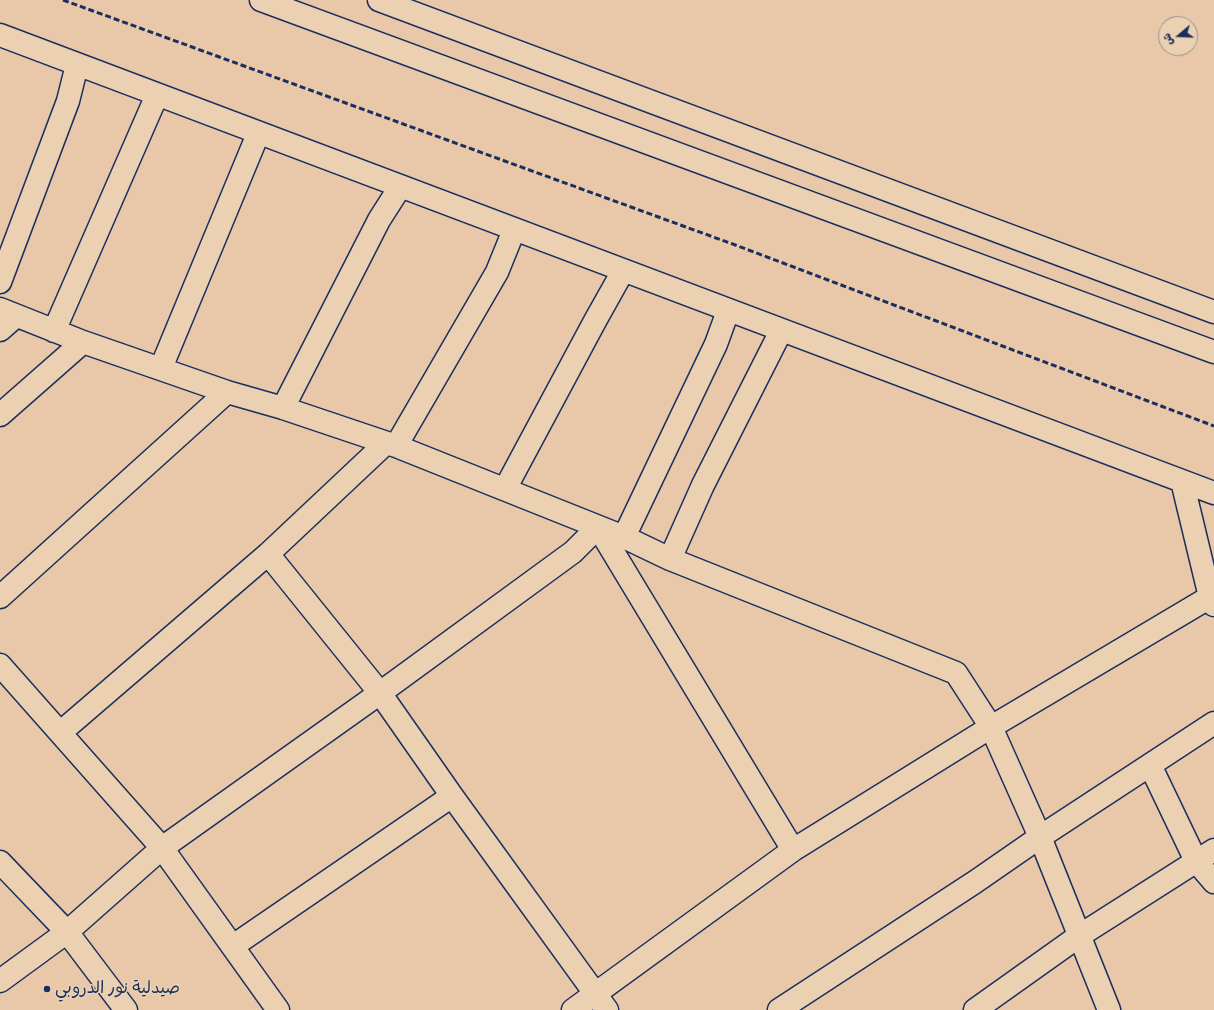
<!DOCTYPE html>
<meta charset="utf-8">
<style>
body{margin:0}
#map{position:relative;width:1214px;height:1010px;overflow:hidden;background:#e8c8a8;font-family:Caveat,"Playpen Sans Arabic",sans-serif}
canvas{display:block}
.north{position:absolute;left:1158px;top:16px;width:40px;height:40px;box-sizing:border-box;background:#ebd1b2;border:1px solid #989090;border-radius:50%;rotate:251deg;font-size:11px;font-weight:700;line-height:16px;text-align:center;color:#1b2f5e}
.north::after{content:'';display:block;margin:auto;width:14px;height:18px;background:#1b2f5e;clip-path:polygon(50% 0,100% 100%,50% 72%,0 100%)}
</style>
<div id="map">
<canvas width="1214" height="1010"></canvas>
<div class="north">ش</div>
</div>
<script>
const c = document.querySelector('canvas').getContext('2d');
c.lineJoin = 'round';
const poly = rows => new Path2D(rows.map(r => 'M' + r).join(''));
function strokePath(path, color, width, dash) { c.strokeStyle = color; c.lineWidth = width; c.lineCap = dash ? 'butt' : 'round'; c.setLineDash(dash || []); c.stroke(path); }
function write(font, color, halo, rows, align = 'center') {
  c.font = font + ' Caveat,"Playpen Sans Arabic",sans-serif'; c.lineWidth = 3; c.setLineDash([]); c.textBaseline = 'middle'; c.strokeStyle = halo; c.fillStyle = color; for (const [text, x, y, turn = 0] of rows) {
    c.save(); c.translate(x, y); c.rotate((+turn || 0) * Math.PI / 180); c.textAlign = isNaN(turn) ? turn : align; if (halo) c.strokeText(text, 0, 0); c.fillText(text, 0, 0); c.restore();
  }
}
const minor = poly([
 [0,35,1214,493],
 [0,282,68,101,77,65],
 [0,309,83,342,227,392,283,408,396,446,624,537,670,559,956,673,991,727,1040,837,1109,1010],
 [0,330,16,316],
 [54,331,157,95],
 [161,368,258,134],
 [283,408,379,220,400,187],
 [0,415,83,342],
 [396,446,497,272,514,230],
 [1182,481,1210,597,1214,605],
 [505,489,595,321,623,271],
 [624,537,716,344,728,311],
 [268,554,380,693,452,796,607,1010],
 [670,559,703,485,781,331],
 [0,597,227,392],
 [0,665,162,848,278,1010],
 [61,732,268,554,386,443],
 [1150,765,1196,861,1214,882],
 [0,862,67,932,126,1010],
 [233,946,452,796],
 [0,981,67,932,162,848,380,693,573,552,598,527,793,850],
 [573,1010,793,850,991,727,1210,597],
 [779,1010,975,882,1040,837,1214,723],
 [975,1010,1079,936,1214,850]
]);
const major = poly([
 [261,0,1214,352],
 [379,0,1214,312]
]);
strokePath(minor, '#1b2f5e', 25);
strokePath(major, '#1b2f5e', 25);
strokePath(minor, '#ebd1b2', 22);
strokePath(major, '#ebd1b2', 22);
strokePath(poly([
 [63,0,738,246,1214,426]
]), '#1b2f5e', 3, [6, 3]);
for (const [x, y, r, color] of [
 [47,989,4,"#1b2f5e"]
]) { const dot = new Path2D(); dot.arc(x, y, r, 0, 2 * Math.PI); c.fillStyle = color; c.fill(dot); strokePath(dot, '#ebd1b2', 1.5); }
write('17px', '#1b2f5e', '#ebd1b2', [
 ["صيدلية نور الدروبي",55,989]
], 'left');
</script>
